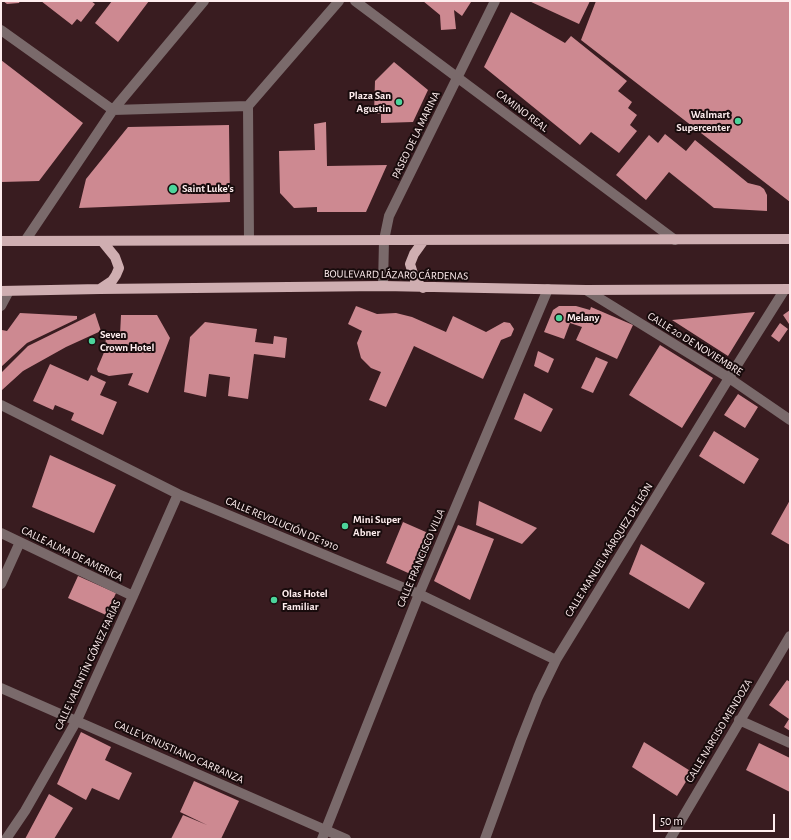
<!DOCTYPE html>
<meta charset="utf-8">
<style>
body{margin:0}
#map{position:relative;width:791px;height:840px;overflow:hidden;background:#391c20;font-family:"Alegreya Sans",sans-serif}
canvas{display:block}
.frame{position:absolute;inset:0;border:2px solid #feedee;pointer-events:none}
.scale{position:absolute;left:653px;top:814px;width:122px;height:18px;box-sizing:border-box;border:2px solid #feedee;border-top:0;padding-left:5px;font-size:12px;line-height:14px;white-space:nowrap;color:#feedee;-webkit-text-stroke:3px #180b0c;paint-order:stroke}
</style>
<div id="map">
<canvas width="791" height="840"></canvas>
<div class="frame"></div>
<div class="scale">50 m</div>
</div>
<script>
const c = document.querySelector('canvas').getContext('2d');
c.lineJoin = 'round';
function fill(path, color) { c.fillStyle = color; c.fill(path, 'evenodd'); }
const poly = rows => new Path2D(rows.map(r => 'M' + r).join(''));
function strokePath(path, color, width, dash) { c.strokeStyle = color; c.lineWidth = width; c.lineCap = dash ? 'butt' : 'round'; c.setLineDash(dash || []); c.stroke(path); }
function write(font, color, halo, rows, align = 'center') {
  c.font = font + ' "Alegreya Sans",sans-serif'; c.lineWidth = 4; c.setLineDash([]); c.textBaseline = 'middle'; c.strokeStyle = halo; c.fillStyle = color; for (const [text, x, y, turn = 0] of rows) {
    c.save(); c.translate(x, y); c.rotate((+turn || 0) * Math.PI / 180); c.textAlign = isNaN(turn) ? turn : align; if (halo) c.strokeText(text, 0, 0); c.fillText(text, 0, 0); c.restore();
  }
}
fill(poly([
 [3,1,20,1,19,3,7,4],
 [41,1,91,1,95,4,81,22,77,19,72,25],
 [112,1,149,1,118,42,95,23],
 [423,1,469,1,471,2,462,16,454,10,456,29,441,30,440,15],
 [529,1,590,1,579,24],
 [596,1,790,1,790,202,581,40],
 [511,12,565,43,571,36,627,81,618,91,632,102,628,108,637,115,630,125,637,131,619,153,591,132,580,145,484,67],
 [1,60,83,123,39,181,1,182],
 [394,62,428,90,413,122,381,123,381,114,374,114,375,81],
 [326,122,327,166,387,165,366,212,317,212,317,207,294,208,280,193,279,151,315,150,314,124],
 [229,125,230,202,79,208,86,179,128,127],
 [665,134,686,151,695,140,748,183,760,186,764,189,767,195,767,211,714,208,669,172,646,200,616,175,649,135,658,143],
 [356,306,377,314,396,313,412,317,446,332,453,316,486,332,504,322,510,323,514,329,511,336,501,340,483,379,414,346,386,407,369,400,381,372,371,368,361,358,357,343,362,331,348,324],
 [559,306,576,306,590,310,591,307,633,325,617,359,576,340,582,327,570,323,564,339,544,332,553,310],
 [790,310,790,323,789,324,783,315],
 [755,312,728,356,672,320],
 [20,313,77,316,77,319,27,343,1,367,1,332,2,330,7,331],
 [95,313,101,331,66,347,23,371,2,390,1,389,1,373,28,346],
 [121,315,157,315,170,338,148,393,128,385,133,373,109,376,98,372,97,369,105,350,106,336,120,335],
 [205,322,257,329,255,342,273,344,274,336,287,338,285,358,254,354,248,399,228,396,230,377,209,374,206,397,184,392,190,337],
 [780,323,788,329,779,342,771,336],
 [660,345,713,378,682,428,629,395],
 [538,351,554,359,548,373,534,366],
 [596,357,608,362,593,393,581,388],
 [50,364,88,381,91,375,106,382,100,395,117,402,103,435,71,420,74,413,55,405,53,410,33,401],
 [524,393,553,409,541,432,514,419],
 [738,394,758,407,745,428,724,415],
 [714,431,759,459,744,484,699,456],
 [50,455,116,485,94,533,32,507],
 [790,500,790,545,771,534],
 [479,501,537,528,522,544,476,525],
 [403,522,435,536,417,577,386,563],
 [458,525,494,539,470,600,434,581],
 [641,544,705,583,689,609,629,574],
 [78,576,116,593,106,615,68,598],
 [787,680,790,682,790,731,784,727,789,719,769,705],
 [81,732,111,747,105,760,132,773,119,800,92,788,86,800,57,784],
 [644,742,692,772,677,796,632,767],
 [759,743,790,758,790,792,746,770],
 [194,781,239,801,221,839,171,839,183,815,207,825,180,812],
 [49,794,73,808,54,839,25,839]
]), '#cd8991');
strokePath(poly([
 [204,1,113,110,248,106],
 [355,1,675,240],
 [1,30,113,110,25,241],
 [249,240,248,106,339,1],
 [383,286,384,240,389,216,495,1],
 [586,290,729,378,790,420],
 [1,306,9,291],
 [1,405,178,494,419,594,556,660],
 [1,533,133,596],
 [1,584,20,542],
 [1,688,346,839],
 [739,720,790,743],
 [6,839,25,811,77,720,133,596,178,494],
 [322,839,419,594,548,289],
 [485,839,521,740,538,697,556,660,729,378,785,289],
 [670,839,790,636]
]), '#7a6a6b', 10);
strokePath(poly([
 [1,241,790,239],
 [423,288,415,280,410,264,414,254,424,240],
 [100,289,112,281,116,275,119,268,115,257,102,241],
 [1,291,100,289,383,286,586,290,790,289]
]), '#cfaeb1', 10);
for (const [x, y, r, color] of [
 [399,102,4,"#4cd49b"],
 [738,121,4,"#4cd49b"],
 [173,189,5,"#4cd49b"],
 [559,318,4,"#4cd49b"],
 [92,341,4,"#4cd49b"],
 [345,526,4,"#4cd49b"],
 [274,600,4,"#4cd49b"]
]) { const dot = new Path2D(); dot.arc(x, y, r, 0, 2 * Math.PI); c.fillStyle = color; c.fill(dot); strokePath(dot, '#180b0c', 1.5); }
write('bold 11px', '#feedee', '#180b0c', [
 ["Plaza San",391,96,"right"],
 ["Agustin",391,109,"right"],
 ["Walmart",730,115,"right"],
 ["Supercenter",730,128,"right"],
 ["Saint Luke's",182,189],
 ["Melany",567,318],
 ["Seven",100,335],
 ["Crown Hotel",100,348],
 ["Mini Super",353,520],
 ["Abner",353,533],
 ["Olas Hotel",282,594],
 ["Familiar",282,607]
], 'left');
write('11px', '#feedee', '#180b0c', [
 ["CAMINO REAL",522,111,37],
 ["PASEO DE LA MARINA",416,135,-64],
 ["BOULEVARD LÁZARO CÁRDENAS",396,275,1],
 ["CALLE 20 DE NOVIEMBRE",695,344,32],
 ["CALLE REVOLUCIÓN DE 1910",282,524,23],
 ["CALLE MANUEL MÁRQUEZ DE LEÓN",609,550,-58],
 ["CALLE ALMA DE AMERICA",72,554,26],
 ["CALLE FRANCISCO VILLA",421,558,-67],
 ["CALLE VALENTÍN GÓMEZ FARÍAS",88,665,-65],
 ["CALLE NARCISO MENDOZA",719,731,-59],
 ["CALLE VENUSTIANO CARRANZA",179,752,24]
]);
</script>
